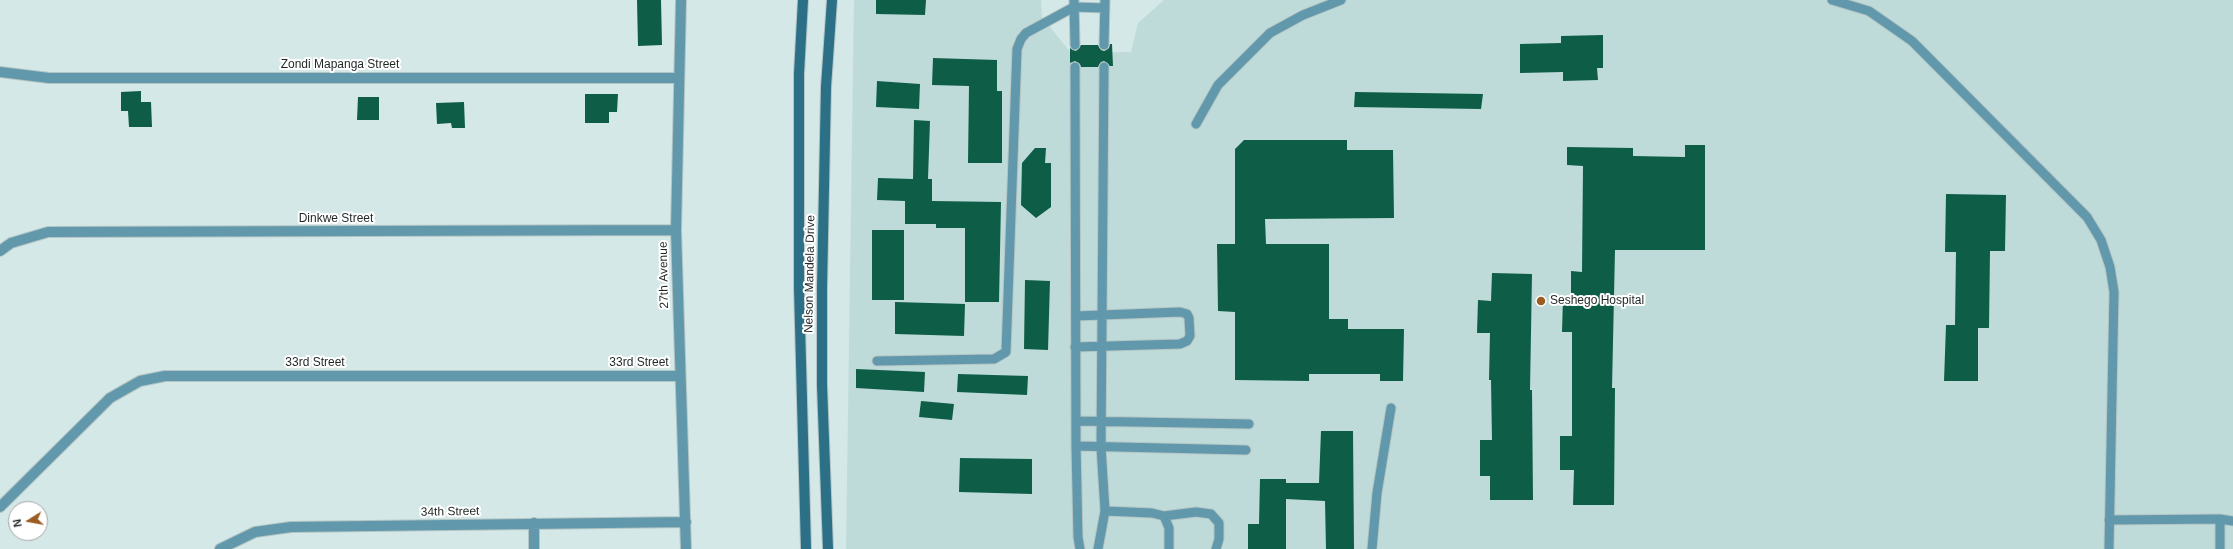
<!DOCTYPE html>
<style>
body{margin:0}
#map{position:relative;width:2233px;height:549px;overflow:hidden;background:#d4e8e7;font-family:Arial,sans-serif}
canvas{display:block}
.north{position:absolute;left:8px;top:501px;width:40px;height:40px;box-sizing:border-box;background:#fff;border:1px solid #a5a8a8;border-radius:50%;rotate:259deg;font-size:11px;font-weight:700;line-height:16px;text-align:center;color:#1f2626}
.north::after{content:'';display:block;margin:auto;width:14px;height:18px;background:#9a5c21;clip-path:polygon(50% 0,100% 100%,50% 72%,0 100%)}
</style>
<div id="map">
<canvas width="2233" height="549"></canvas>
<div class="north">N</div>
</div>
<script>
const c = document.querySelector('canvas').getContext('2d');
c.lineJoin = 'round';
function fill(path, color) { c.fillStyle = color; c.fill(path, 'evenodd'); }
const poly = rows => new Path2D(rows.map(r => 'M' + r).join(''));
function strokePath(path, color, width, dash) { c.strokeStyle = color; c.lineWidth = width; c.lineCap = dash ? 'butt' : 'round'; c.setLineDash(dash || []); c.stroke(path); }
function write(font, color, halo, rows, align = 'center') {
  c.font = font + ' Arial,sans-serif'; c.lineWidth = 4; c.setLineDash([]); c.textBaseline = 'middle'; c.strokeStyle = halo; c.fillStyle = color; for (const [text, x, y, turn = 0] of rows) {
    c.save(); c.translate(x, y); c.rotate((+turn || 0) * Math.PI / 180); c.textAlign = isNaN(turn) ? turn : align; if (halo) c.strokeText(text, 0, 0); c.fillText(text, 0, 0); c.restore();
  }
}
fill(poly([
 [854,0,1041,0,1042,17,1071,53,1131,52,1138,23,1164,0,2233,0,2233,549,846,549]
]), '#bedbda');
fill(poly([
 [637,0,661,0,662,45,638,46],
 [876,0,926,0,925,15,876,14],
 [1603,35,1603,68,1597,68,1598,80,1563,81,1563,72,1520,73,1520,44,1561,43,1561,36],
 [1110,44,1112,44,1113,66,1110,66,1104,61,1101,62,1098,67,1081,67,1080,64,1075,61,1070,63,1070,48,1076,51,1081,45,1098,45,1101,50,1104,51,1109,48],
 [933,58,997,60,997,91,1002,91,1002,163,968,163,969,86,932,85],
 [877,81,920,84,919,109,876,107],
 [141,91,141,102,151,102,152,127,129,127,128,111,121,111,121,92],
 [1355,92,1483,94,1481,109,1354,107],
 [585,94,618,94,617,112,609,112,609,123,585,123],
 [358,97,379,97,379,120,357,120],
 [464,102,465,128,452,128,451,123,437,124,436,103],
 [914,120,930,121,928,179,932,179,932,201,1001,202,999,302,965,302,965,228,936,228,936,224,905,224,905,201,877,200,878,178,913,179],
 [1244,140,1347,140,1347,150,1393,150,1394,218,1265,219,1266,244,1329,244,1329,319,1348,319,1348,329,1404,329,1403,381,1380,381,1380,374,1309,374,1309,381,1235,380,1235,312,1218,311,1217,244,1235,244,1235,149],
 [1685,145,1705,145,1705,250,1615,250,1612,388,1615,388,1614,505,1573,505,1574,470,1560,470,1560,436,1572,436,1572,332,1562,332,1563,298,1571,299,1571,271,1582,272,1583,166,1567,165,1567,147,1633,148,1633,156,1685,157],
 [1035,148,1046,148,1045,163,1051,163,1051,207,1036,218,1021,205,1022,163],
 [1946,194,2006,195,2005,251,1990,251,1989,328,1978,328,1978,381,1944,381,1946,325,1955,325,1956,252,1945,252],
 [872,230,904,230,904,300,872,300],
 [1492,273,1532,274,1530,390,1532,390,1533,500,1490,500,1490,476,1480,476,1480,440,1492,440,1491,380,1489,380,1490,333,1477,333,1478,300,1491,301],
 [1025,280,1050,281,1048,350,1024,349],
 [895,302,965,304,964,336,895,334],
 [856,369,925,372,924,392,856,388],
 [958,374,1028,376,1027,395,957,392],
 [921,401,954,404,952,420,919,417],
 [1321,431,1353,431,1354,549,1326,549,1325,501,1286,499,1286,549,1248,549,1248,524,1259,524,1260,479,1286,479,1286,483,1319,483],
 [960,458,1032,459,1032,494,959,492]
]), '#0d5d47');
const lane = poly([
 [1074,0,1075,45],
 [1832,0,1869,11,1912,41,2087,217,2101,240,2110,267,2114,292,2109,549],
 [1104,45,1105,0],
 [1075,67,1076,446,1078,537,1080,549],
 [1196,124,1218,85,1270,33,1303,15,1341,0],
 [1075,347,1180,344,1187,341,1190,336,1189,318,1187,314,1180,312,1076,316],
 [877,361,994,359,1006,352,1017,49,1021,39,1026,33,1074,7,1105,8],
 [1076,421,1249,424],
 [1076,446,1246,450],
 [1105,511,1152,513,1164,516,1169,528,1169,549],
 [1164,516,1196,512,1211,514,1219,523,1219,539,1216,549],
 [2109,520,2220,519,2233,521],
 [1098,549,1105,511,1101,447,1104,67],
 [1372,549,1377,493,1391,408],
 [2220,549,2220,519]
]);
const street = poly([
 [681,0,676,230,686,549],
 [0,72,49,78,679,78],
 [0,251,11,243,48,232,676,230],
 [0,507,110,398,140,381,165,376,680,376],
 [220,549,255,532,291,527,686,522],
 [534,549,534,523]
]);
const secondary = poly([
 [803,0,799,74,799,288,806,549],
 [828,549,822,385,822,288,826,87,832,0]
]);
strokePath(lane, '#b3c5c4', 11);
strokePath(street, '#b3c5c4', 12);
strokePath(secondary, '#b3c5c4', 12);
strokePath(lane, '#6298ab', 9);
strokePath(street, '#6298ab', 10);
strokePath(secondary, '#2b7087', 10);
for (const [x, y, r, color] of [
 [1541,301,5,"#9a5c21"]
]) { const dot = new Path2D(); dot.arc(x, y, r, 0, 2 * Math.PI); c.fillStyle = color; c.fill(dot); strokePath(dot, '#fff', 1.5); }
write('12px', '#1f2626', '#fff', [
 ["Zondi Mapanga Street",340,65],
 ["Dinkwe Street",336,219],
 ["Nelson Mandela Drive",810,274,-89],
 ["27th Avenue",664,275,-91],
 ["33rd Street",315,363],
 ["33rd Street",639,363],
 ["34th Street",450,512,-1]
]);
write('12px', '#1f2626', '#fff', [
 ["Seshego Hospital",1550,301]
], 'left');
</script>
